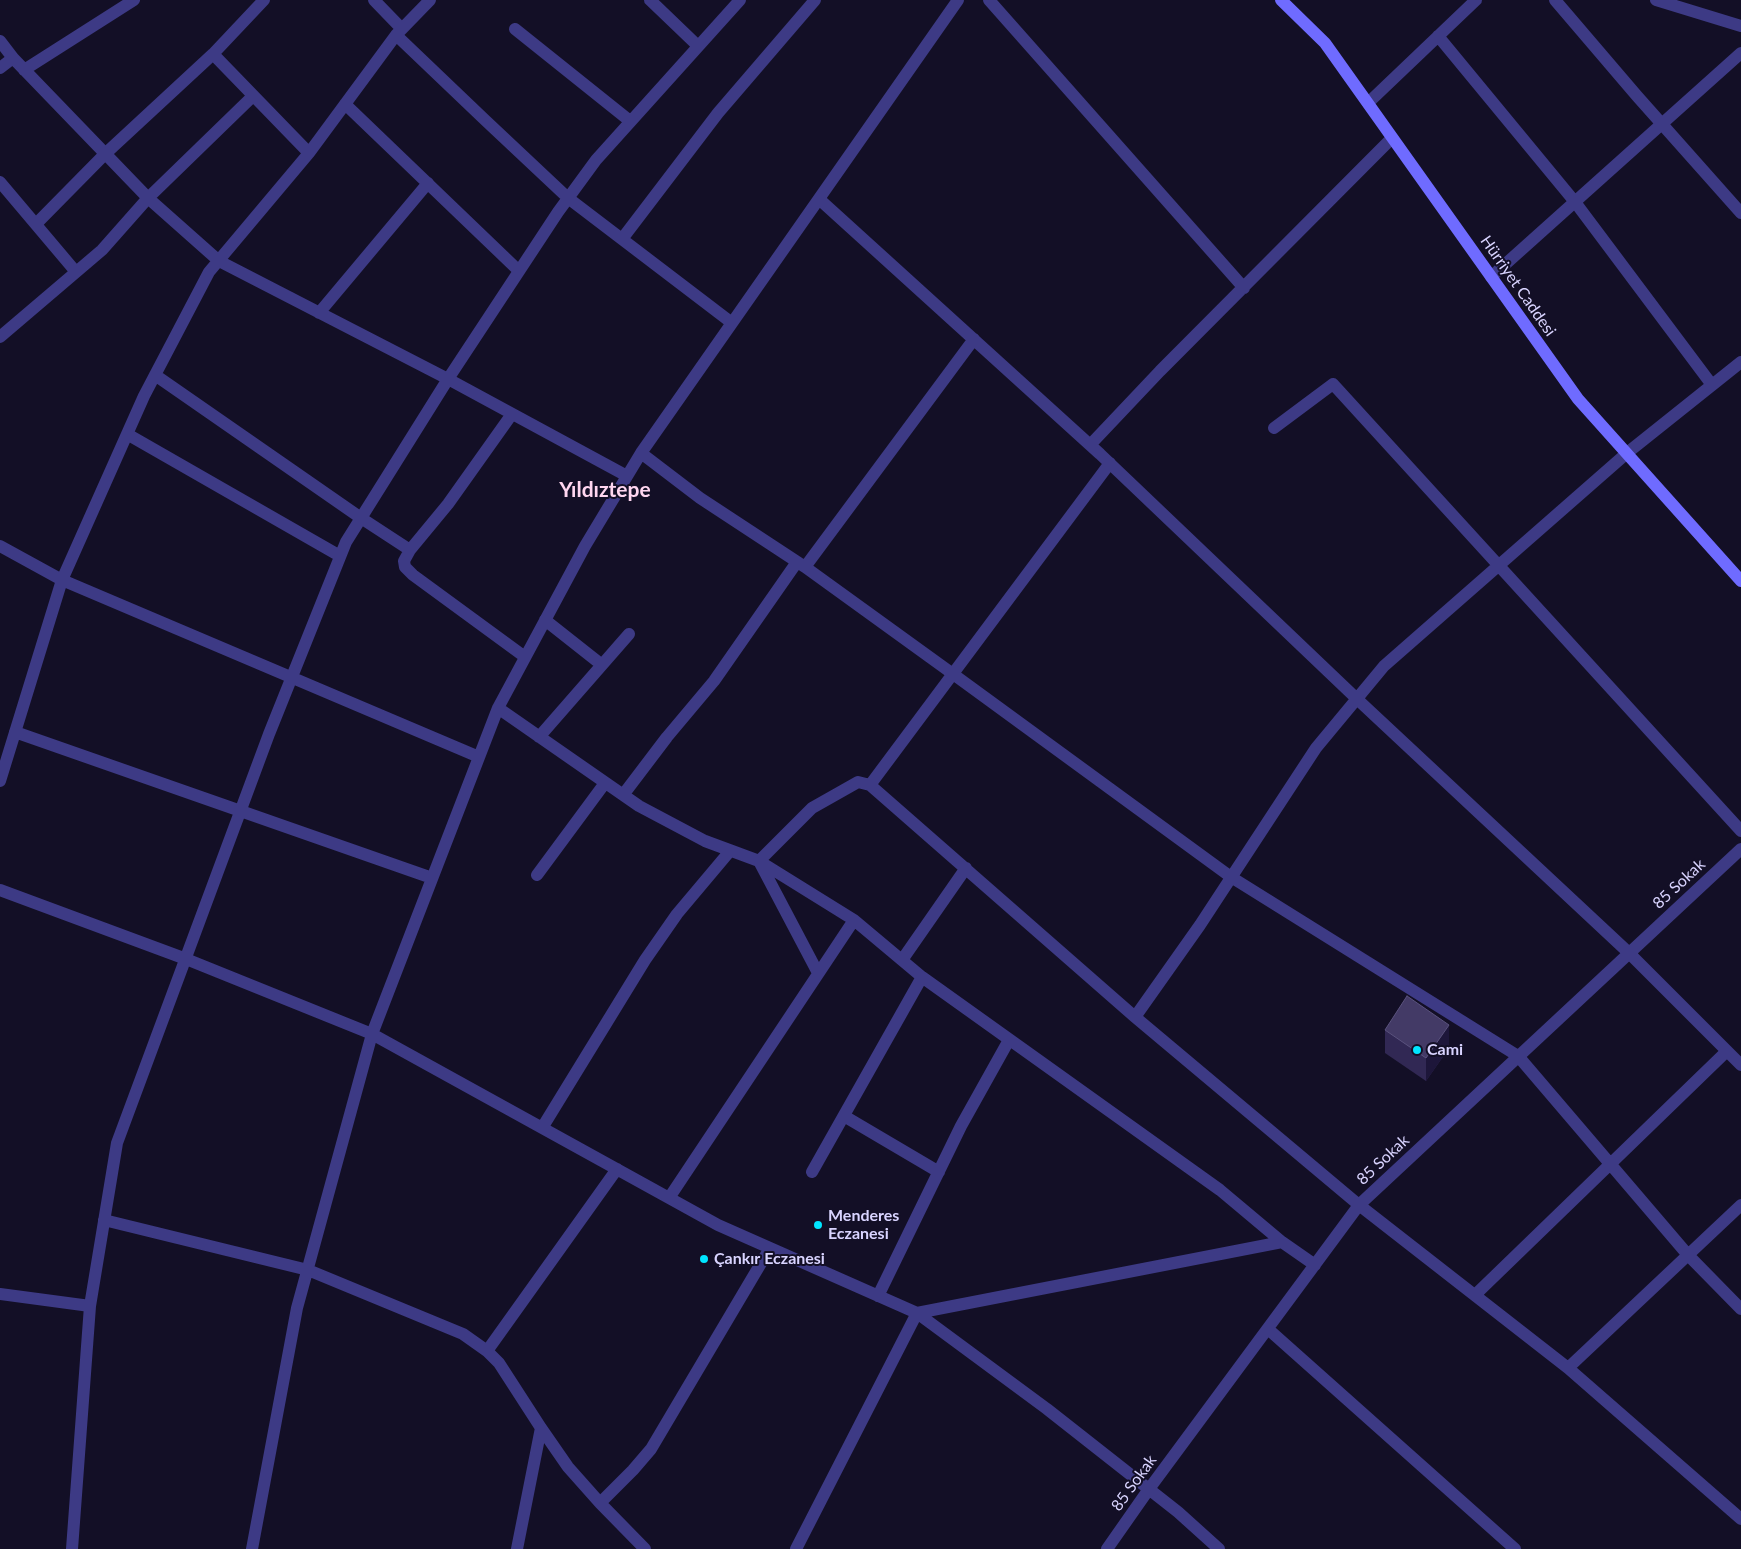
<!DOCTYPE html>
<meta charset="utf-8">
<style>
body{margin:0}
canvas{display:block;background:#130f26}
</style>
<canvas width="1741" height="1549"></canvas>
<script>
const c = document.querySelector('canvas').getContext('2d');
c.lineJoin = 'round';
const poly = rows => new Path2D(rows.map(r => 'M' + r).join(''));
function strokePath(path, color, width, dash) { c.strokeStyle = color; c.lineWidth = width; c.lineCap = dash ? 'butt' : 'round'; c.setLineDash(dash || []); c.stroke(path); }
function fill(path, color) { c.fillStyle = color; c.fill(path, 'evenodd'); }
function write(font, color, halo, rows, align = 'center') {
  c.font = font + ' Lato,sans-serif'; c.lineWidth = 4; c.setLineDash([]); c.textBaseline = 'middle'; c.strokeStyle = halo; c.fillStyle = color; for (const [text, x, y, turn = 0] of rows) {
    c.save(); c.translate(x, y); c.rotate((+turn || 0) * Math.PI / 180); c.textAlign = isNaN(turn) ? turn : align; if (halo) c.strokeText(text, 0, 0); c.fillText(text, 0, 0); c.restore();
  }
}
strokePath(poly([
 [374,0,402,29],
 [650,0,698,46],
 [989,0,1244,288],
 [1555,0,1637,96,1741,213],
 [1656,0,1741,26],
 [515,29,630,121],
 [396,35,485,120,568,198,732,323],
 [1438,36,1575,202,1712,385],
 [0,41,13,58,148,198,219,261,448,379,627,476],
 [213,54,309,153],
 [0,68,13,58],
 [24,70,134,0],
 [1368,103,1476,0],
 [345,104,519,271],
 [0,182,76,272],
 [819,199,1100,454,1357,699,1629,953,1741,1065],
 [36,224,105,154,213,54,264,0],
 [622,239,718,113,815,0],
 [1491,277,1741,53],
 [319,313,428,183],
 [0,337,102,250,148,198,253,96],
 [155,375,361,518,410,550,404,561,405,567,413,575,525,657],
 [1274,428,1333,384,1741,831],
 [127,434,340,556],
 [1090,445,1160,371,1392,138],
 [641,453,700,498,805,567,953,674,1231,877,1518,1056,1688,1255,1741,1309],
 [0,546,62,580,479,757],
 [410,550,448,504,512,414],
 [805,567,974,339],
 [545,620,602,665],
 [498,708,639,806,705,841,759,861,812,808,858,782,870,785,1135,1017,1359,1205,1568,1368,1741,1519],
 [15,732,432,878],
 [539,737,629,634],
 [0,781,62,580,144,396,209,272,309,153,396,35,430,0],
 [870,785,1110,463],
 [623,795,667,737,714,681,797,562],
 [759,861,854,920,922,977,1220,1190,1282,1242],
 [760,863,818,973],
 [537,875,605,783],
 [0,890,186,959,372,1034,718,1225,917,1313,1047,1409,1178,1512,1219,1549],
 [902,960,966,868],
 [1135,1017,1200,925,1316,748,1384,666,1627,453,1741,362],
 [844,1116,939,1172],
 [542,1128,645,960,677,914,730,851],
 [812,1172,922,977],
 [669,1198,854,920],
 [104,1220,308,1270,463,1334,487,1351,499,1363,541,1428,568,1467,600,1503,645,1549],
 [0,1294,90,1306],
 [1475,1295,1727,1051],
 [878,1296,961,1126,1009,1040],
 [1268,1329,1515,1549],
 [487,1351,617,1169],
 [1568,1368,1741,1205],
 [600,1503,633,1470,651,1449,770,1248],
 [72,1549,90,1306,117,1143,269,734,346,542,448,379,558,212,596,160,740,0],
 [252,1549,297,1308,372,1034,498,708,585,546,641,453,958,0],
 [517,1549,541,1428],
 [796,1549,917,1313,1282,1242,1315,1265],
 [1107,1549,1149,1489,1359,1205,1741,849]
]), '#3d3a85', 12);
strokePath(poly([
 [1281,0,1325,43,1578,399,1741,581]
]), '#6f6bff', 12);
fill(poly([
 [1385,1030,1449,1048,1426,1081,1385,1053]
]), '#312854');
fill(poly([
 [1449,1025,1449,1048,1426,1081,1426,1058]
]), '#1d163a');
const building = poly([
 [1407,996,1449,1025,1426,1058,1385,1030,1407,996]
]);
fill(building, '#433a66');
strokePath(building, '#5a527e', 1);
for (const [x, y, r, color] of [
 [1417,1050,5,"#00e5ff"],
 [818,1225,5,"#00e5ff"],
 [704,1259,5,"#00e5ff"]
]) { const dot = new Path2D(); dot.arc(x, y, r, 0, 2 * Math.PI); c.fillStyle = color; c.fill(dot); strokePath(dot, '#130f26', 2); }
write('16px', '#d9d4ff', '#130f26', [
 ["Hürriyet Caddesi",1518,286,55],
 ["85 Sokak",1679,884,-43],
 ["85 Sokak",1383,1160,-43],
 ["85 Sokak",1134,1483,-54]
]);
write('bold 16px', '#d9d4ff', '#130f26', [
 ["Cami",1427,1050],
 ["Menderes",828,1216],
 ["Eczanesi",828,1234],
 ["Çankır Eczanesi",714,1259]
], 'left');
write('bold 21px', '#ffd6f0', '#130f26', [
 ["Yıldıztepe",605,490]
]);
</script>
